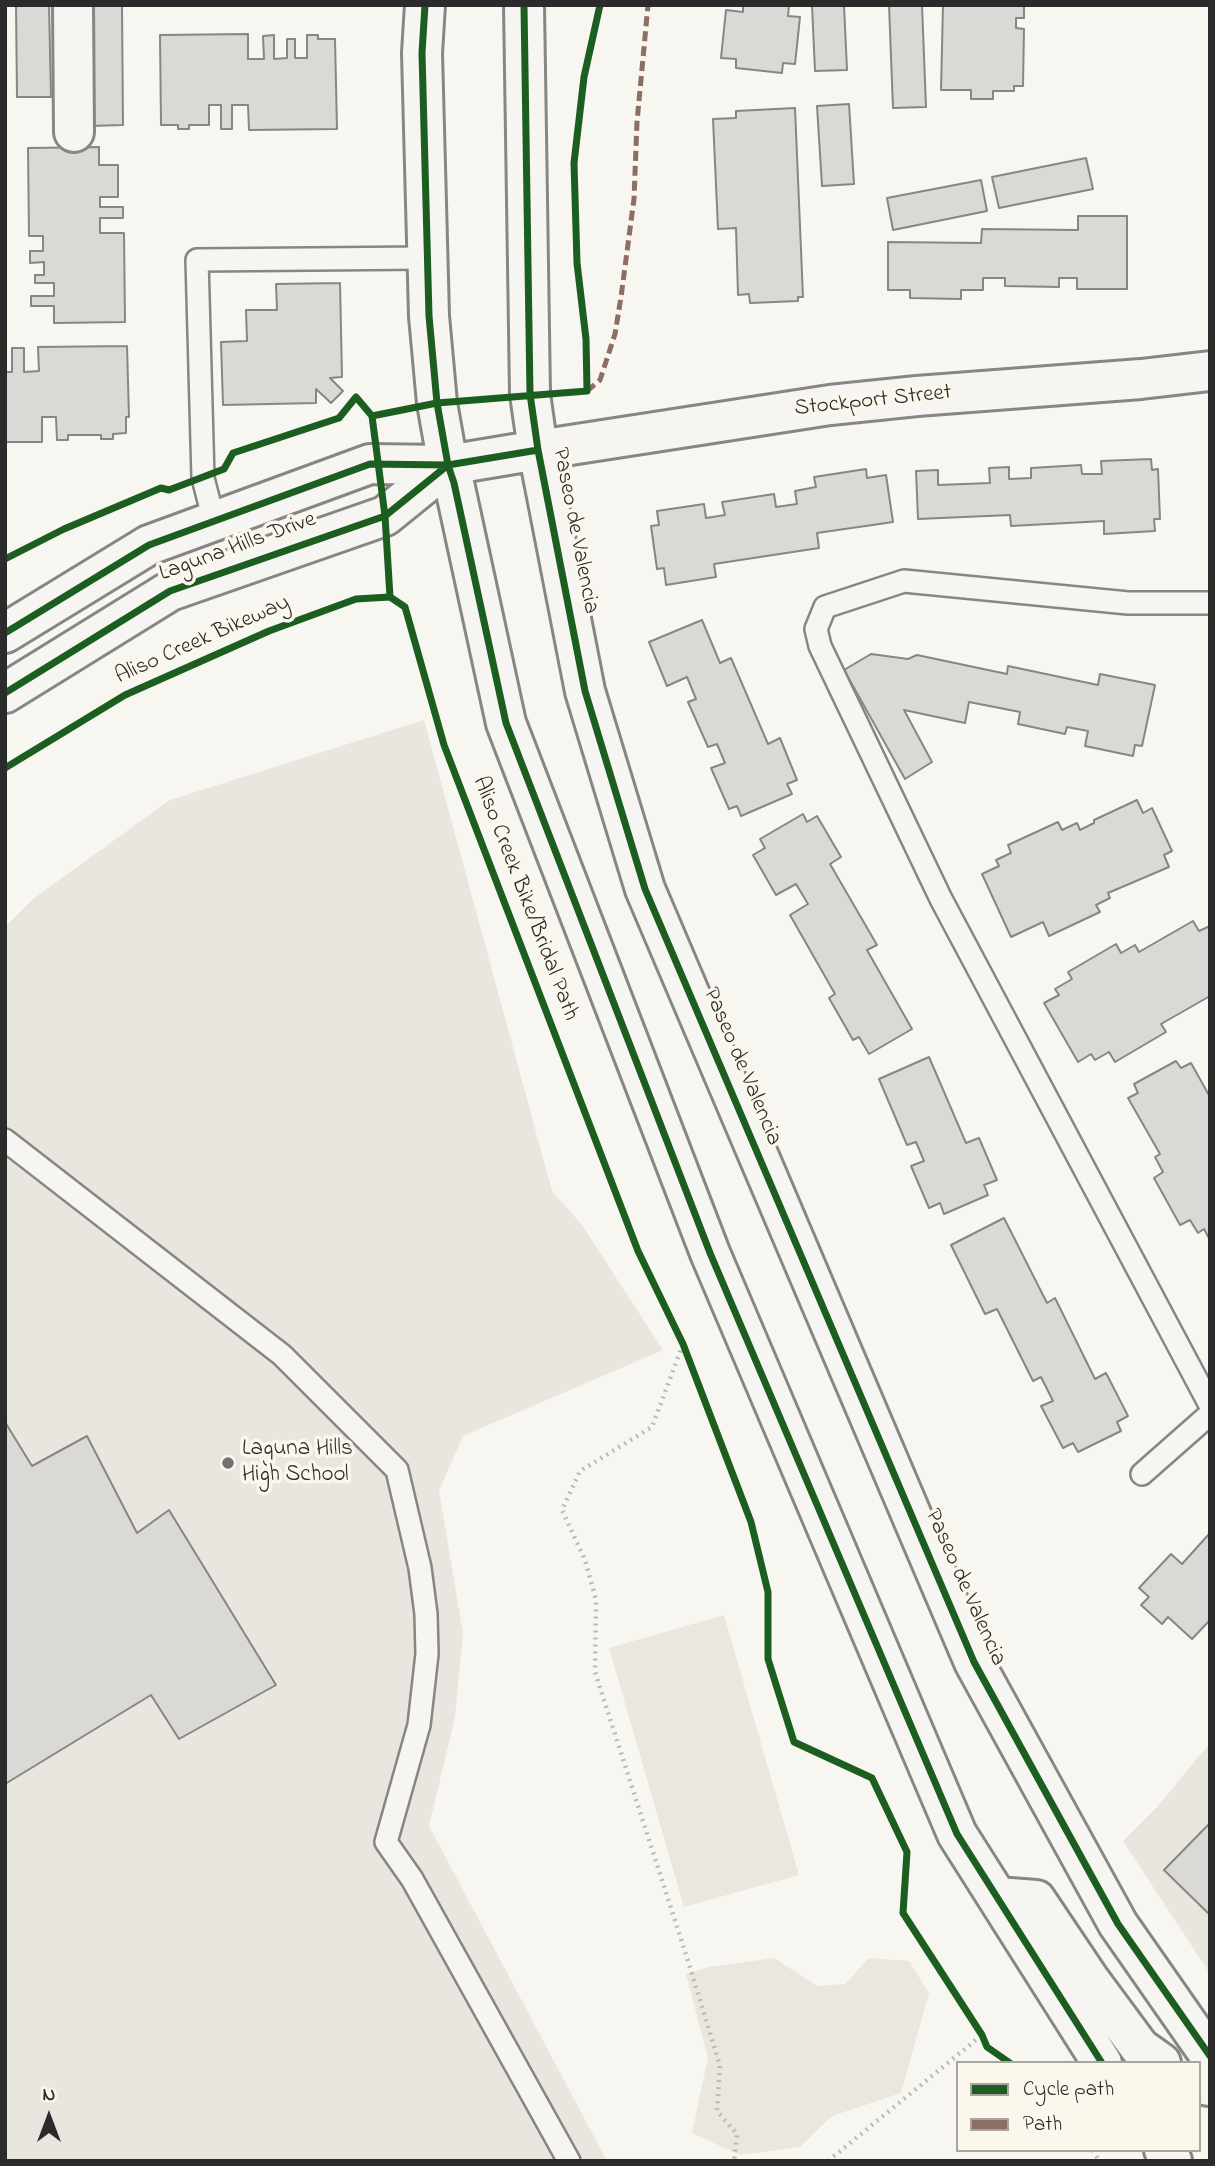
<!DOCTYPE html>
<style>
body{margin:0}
#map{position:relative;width:1215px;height:2166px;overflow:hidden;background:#f8f6f0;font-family:"Indie Flower",sans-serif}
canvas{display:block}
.frame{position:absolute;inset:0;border:7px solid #2b2b2b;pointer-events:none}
.legend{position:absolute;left:956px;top:2061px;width:245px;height:91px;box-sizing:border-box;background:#fbf7ec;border:2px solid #a8a59f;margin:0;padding:9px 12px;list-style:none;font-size:21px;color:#2b2b2b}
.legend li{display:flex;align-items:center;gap:14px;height:35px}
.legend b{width:35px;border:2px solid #a8a59f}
.north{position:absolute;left:14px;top:2082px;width:70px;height:70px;-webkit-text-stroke:5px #fbf7ec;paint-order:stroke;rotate:0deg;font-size:19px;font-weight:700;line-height:28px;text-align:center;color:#2b2b2b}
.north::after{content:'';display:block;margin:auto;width:24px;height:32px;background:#2b2b2b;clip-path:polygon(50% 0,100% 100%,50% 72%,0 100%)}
</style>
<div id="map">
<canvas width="1215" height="2166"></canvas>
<div class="frame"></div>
<ul class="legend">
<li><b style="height:9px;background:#1b5e20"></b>Cycle path</li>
<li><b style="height:9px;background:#8d6e63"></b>Path</li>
</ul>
<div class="north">N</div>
</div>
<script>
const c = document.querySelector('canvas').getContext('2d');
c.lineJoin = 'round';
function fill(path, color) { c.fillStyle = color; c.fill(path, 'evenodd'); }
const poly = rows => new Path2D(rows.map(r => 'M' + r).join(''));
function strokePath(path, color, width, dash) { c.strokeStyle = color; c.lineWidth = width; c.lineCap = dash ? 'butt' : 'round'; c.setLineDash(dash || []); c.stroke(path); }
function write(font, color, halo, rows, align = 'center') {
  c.font = font + ' "Indie Flower",sans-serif'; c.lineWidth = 7; c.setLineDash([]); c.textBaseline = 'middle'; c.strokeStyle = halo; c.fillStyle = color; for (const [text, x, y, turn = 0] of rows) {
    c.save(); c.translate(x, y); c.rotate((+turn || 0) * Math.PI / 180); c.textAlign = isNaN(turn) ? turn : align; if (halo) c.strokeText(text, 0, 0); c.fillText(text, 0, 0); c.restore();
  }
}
fill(poly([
 [424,720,552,1191,582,1225,663,1350,463,1436,439,1491,463,1633,455,1717,429,1826,607,2161,5,2161,5,927,34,898,170,800],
 [1210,1743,1210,1974,1123,1841,1157,1807]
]), '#e9e6df');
fill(poly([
 [724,1615,799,1875,684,1907,609,1648],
 [774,1958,817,1986,845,1984,869,1958,909,1961,929,1993,901,2093,832,2116,800,2147,740,2155,692,2133,708,2058,686,1974,710,1967]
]), '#e9e7de');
const building = poly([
 [16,5,49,5,51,97,17,97,16,5],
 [89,5,122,5,123,125,90,126,89,5],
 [743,5,789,5,788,16,800,17,795,64,783,63,782,73,736,68,736,59,721,58,726,10,743,12,743,5],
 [812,5,844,5,847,70,815,71,812,5],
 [889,5,922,5,926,107,893,108,889,5],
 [943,5,1024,5,1024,18,1016,18,1016,28,1024,29,1023,86,1014,86,1014,91,993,91,993,99,971,99,971,90,941,90,943,5],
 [248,34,248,59,264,59,263,36,274,35,274,59,287,58,287,39,295,39,295,58,307,58,307,35,318,35,318,39,335,39,337,129,249,130,248,105,232,105,232,129,221,129,221,105,209,105,209,125,189,125,189,129,178,129,178,125,161,125,160,35,248,34],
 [849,104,854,184,822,186,817,106,849,104],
 [795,108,803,297,798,297,798,301,750,303,749,294,738,295,736,228,718,229,713,119,736,118,736,111,795,108],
 [99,147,99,165,118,165,118,197,100,197,100,207,123,207,123,218,100,218,100,233,124,233,125,322,54,323,54,306,31,306,31,296,54,296,54,283,35,283,35,275,44,275,44,262,30,263,30,251,43,251,43,236,29,236,28,148,99,147],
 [1086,158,1093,189,999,208,992,177,1086,158],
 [981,180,987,211,893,230,887,198,981,180],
 [1078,216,1127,216,1127,289,1077,289,1077,278,1059,278,1059,287,1005,286,1005,278,983,278,983,290,961,290,961,299,910,298,910,290,888,290,888,242,981,243,982,229,1078,230,1078,216],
 [340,283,342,377,330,378,343,391,331,403,316,389,316,403,223,405,221,342,247,341,246,310,277,310,276,284,340,283],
 [127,346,129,417,126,417,126,433,113,434,113,439,101,439,101,435,68,435,68,440,57,440,56,417,42,417,42,442,5,442,5,372,12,372,12,348,24,348,24,372,39,371,38,347,127,346],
 [1151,459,1152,470,1158,469,1160,519,1154,519,1155,531,1104,534,1104,521,1011,526,1010,515,918,519,916,471,938,470,938,485,990,483,989,468,1009,467,1009,479,1031,478,1031,468,1081,465,1082,474,1102,474,1101,461,1151,459],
 [866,469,867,478,886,475,893,522,817,533,819,548,714,564,716,577,666,585,664,568,657,569,651,526,659,525,657,511,704,504,706,518,725,515,722,502,774,494,776,507,797,504,795,491,816,487,814,477,866,469],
 [702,620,720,663,731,658,768,744,780,738,797,780,787,784,792,794,741,816,737,806,729,809,711,768,725,763,717,744,708,747,688,702,696,699,687,677,667,686,649,642,702,620],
 [871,654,908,659,917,655,1007,674,1008,666,1098,685,1100,674,1155,685,1142,746,1135,745,1133,756,1085,746,1088,731,1067,727,1065,734,1018,724,1020,712,969,702,965,723,904,710,932,762,905,779,844,670,871,654],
 [1137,800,1143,813,1152,808,1172,851,1164,855,1169,867,1108,893,1110,898,1096,905,1100,912,1049,936,1043,922,1011,937,982,874,999,866,996,860,1011,853,1008,845,1058,822,1062,830,1077,823,1080,830,1094,823,1094,820,1137,800],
 [803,814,807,822,817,816,841,857,830,864,877,945,867,950,912,1029,869,1054,859,1037,853,1040,829,998,835,994,790,915,808,904,796,884,776,895,753,855,765,848,760,839,803,814],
 [1193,921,1199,931,1210,926,1210,996,1161,1024,1166,1032,1115,1062,1109,1052,1095,1060,1091,1054,1078,1062,1044,1003,1059,995,1055,989,1072,979,1068,972,1116,944,1121,953,1135,945,1139,952,1193,921],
 [929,1057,966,1143,979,1138,997,1180,984,1185,988,1195,944,1214,940,1203,929,1208,911,1166,924,1161,916,1142,907,1145,879,1079,929,1057],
 [1176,1061,1181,1068,1191,1063,1210,1097,1210,1240,1204,1229,1198,1233,1190,1220,1180,1225,1154,1178,1163,1172,1155,1157,1160,1154,1128,1098,1138,1093,1134,1084,1176,1061],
 [1004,1218,1047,1303,1055,1298,1095,1379,1106,1373,1128,1416,1117,1422,1121,1431,1078,1452,1073,1443,1063,1448,1041,1406,1053,1401,1041,1377,1033,1381,997,1309,985,1314,951,1245,1004,1218],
 [5,1422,32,1466,87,1436,137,1533,169,1510,276,1685,179,1739,151,1695,5,1784,5,1422],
 [1210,1533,1210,1620,1192,1639,1168,1617,1162,1624,1141,1605,1149,1597,1139,1588,1171,1554,1182,1564,1210,1533],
 [1210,1823,1210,1915,1164,1870,1210,1823]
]);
fill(building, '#dbd9d6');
strokePath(building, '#878684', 2);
const service = poly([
 [214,521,203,478,197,260,427,258],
 [1210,603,1128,603,904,581,825,607,816,629,820,646,941,899,1210,1405],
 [5,1140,282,1355,397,1470,420,1568,426,1614,427,1654,419,1725,386,1842,412,1879,569,2161],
 [1142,1474,1210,1414]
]);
const minor = poly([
 [73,5,74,132],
 [538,450,830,405,917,396,1141,379,1210,371]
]);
const secondary = poly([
 [425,5,422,53,429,316,437,403,448,465,454,483,506,723,710,1253,957,1834,1102,2063],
 [524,5,530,394,538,450,585,691,645,889,974,1662,1118,1924,1210,2056],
 [5,633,149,545,370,464,448,465,538,450],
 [5,693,170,591,385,516,448,465],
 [997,1897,1036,1900,1089,1979,1140,2048,1161,2063],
 [1199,2084,1210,2086],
 [1164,2150,1172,2161]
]);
strokePath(service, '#878684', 26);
strokePath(minor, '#878684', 44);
strokePath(secondary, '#878684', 44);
strokePath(poly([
 [683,1344,652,1427,580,1471,562,1510,585,1560,596,1600,595,1672,688,1961,720,2066,717,2111,737,2134,734,2161],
 [683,1345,751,1522,768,1592,768,1659,794,1742,872,1778,907,1852,903,1913,982,2035,987,2047,1010,2063],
 [1093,2150,1099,2161],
 [828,2161,982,2035]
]), '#bcbab8', 4.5, [2, 5]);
strokePath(service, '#f6f5f1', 21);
strokePath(minor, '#f6f5f1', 38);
strokePath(secondary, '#f6f5f1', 38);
strokePath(poly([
 [587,391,600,380,615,334,621,297,634,199,637,122,648,5]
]), '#8d6e63', 5, [10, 5]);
strokePath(poly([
 [425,5,422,53,429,316,437,403,448,465,454,483,506,723,710,1253,957,1834,1102,2063],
 [524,5,530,394,538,450,585,691,645,889,974,1662,1118,1924,1210,2056],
 [5,559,64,529,161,488,169,490,224,469,233,453,339,418,356,397,372,416],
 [390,597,405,607,444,745,638,1251,683,1344,751,1522,768,1592,768,1659,794,1742,872,1778,907,1852,903,1913,982,2035,987,2047,1010,2063],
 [390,597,385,516,372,416,437,403,587,391,586,339,577,263,574,163,584,77,600,5],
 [5,633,149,545,370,464,448,465,538,450],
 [5,693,170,591,385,516,448,465],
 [5,768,125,695,269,631,356,599,390,597]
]), '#1b5e20', 7);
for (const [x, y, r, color] of [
 [228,1463,7,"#737270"]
]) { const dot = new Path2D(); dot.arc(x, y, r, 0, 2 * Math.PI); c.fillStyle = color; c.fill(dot); strokePath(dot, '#fbf7ec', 2.5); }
write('23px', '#2b2b2b', '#fbf7ec', [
 ["Stockport Street",873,402,-6],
 ["Paseo de Valencia",574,531,79],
 ["Laguna Hills Drive",238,548,-20],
 ["Aliso Creek Bikeway",203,641,-24],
 ["Aliso Creek Bike/Bridal Path",524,899,69],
 ["Paseo de Valencia",741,1067,67],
 ["Paseo de Valencia",964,1588,66]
]);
write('23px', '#2b2b2b', '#fbf7ec', [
 ["Laguna Hills",242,1450],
 ["High School",242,1476]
], 'left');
</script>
